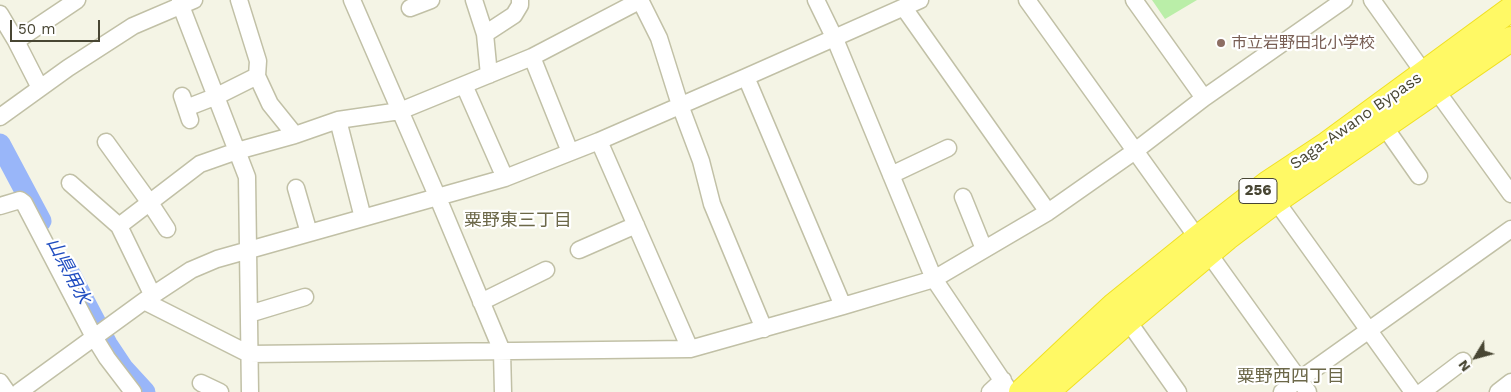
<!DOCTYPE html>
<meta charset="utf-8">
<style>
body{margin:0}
#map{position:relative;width:1511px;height:392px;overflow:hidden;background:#f4f4e5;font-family:"Work Sans",sans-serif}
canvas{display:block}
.north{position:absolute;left:1451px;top:332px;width:50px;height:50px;-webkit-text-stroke:4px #fff;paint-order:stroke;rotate:233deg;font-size:14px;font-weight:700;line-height:20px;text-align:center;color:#484633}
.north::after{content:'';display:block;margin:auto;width:18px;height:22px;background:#484633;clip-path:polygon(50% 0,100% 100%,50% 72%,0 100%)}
.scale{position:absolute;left:10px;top:20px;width:90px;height:22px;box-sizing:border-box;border:2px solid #484633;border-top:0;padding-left:6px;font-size:15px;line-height:18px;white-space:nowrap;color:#484633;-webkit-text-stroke:4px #fff;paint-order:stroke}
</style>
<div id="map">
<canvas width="1511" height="392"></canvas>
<div class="north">N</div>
<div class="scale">50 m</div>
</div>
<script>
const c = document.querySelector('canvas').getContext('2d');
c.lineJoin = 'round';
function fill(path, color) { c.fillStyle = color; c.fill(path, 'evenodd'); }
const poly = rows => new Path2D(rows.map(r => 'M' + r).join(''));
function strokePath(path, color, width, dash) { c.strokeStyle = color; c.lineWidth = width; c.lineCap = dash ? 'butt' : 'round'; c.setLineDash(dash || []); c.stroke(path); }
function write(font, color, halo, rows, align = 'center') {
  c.font = font + ' "Work Sans","Noto Sans JP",sans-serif'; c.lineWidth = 4.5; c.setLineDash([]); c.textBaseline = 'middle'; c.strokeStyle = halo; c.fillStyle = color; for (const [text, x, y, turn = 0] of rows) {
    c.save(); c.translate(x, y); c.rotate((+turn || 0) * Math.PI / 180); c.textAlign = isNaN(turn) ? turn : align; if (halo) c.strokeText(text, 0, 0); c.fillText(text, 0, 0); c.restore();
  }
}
fill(poly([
 [1152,0,1197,0,1165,19]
]), '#baeea8');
strokePath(poly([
 [0,144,41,221],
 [70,274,107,344,123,368,145,392]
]), '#99b6f9', 21);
const minor = poly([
 [180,0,181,6,247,177,250,392],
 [352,0,438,198,502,351,503,392],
 [474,0,485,34,489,75],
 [640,0,659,38,680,105,701,161,712,204,764,329],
 [816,0,835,39,934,279,1006,386],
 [1027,0,1308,392],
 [1134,0,1204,98],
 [1372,0,1424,73],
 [410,8,431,0],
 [904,8,1048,212],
 [0,14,16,41,40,88],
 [485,34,514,15,520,5,520,0],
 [16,41,77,0],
 [532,57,570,152],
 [257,76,270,104,295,135],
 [746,77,843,306],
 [464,85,505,178],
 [1436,90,1511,194],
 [182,96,190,120],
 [186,108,217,96,257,76,258,61,239,0],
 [0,117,68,68,133,26,194,0],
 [338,120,363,218],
 [1384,126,1419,176],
 [599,141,690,349],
 [106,142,150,203,167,229],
 [891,175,948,148],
 [70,183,119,226,153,296],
 [296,188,309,233],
 [963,197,984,249],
 [1276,201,1413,392],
 [0,206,20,200,24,203,94,337,107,358,133,392],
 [119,226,200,164,237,151,295,135,338,120,400,111,532,57,641,0],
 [579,250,636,225],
 [144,301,249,354,690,349,843,306,934,279,1048,212,1135,151,1204,98,1344,0],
 [481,302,546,270],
 [249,314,305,297],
 [1128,321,1178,392],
 [0,382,7,392],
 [201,383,220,392],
 [19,392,144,301,191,270,217,259,505,178,599,141,746,77,920,0],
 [990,392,1003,380],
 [1282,392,1511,229],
 [1422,392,1463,361],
 [1498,392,1511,382]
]);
const highway = poly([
 [1021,392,1073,343,1114,305,1197,238,1268,183,1327,144,1511,9],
 [1047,392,1128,321,1227,238,1276,201,1511,39]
]);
strokePath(minor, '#c1c0a6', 19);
strokePath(highway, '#f0e023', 26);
strokePath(minor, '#fff', 16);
strokePath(highway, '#fff965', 24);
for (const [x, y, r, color] of [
 [1221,43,5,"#8d6e63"]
]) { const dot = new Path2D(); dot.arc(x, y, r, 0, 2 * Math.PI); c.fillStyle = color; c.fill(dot); strokePath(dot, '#fff', 2); }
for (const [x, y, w] of [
 [1258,191,38]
]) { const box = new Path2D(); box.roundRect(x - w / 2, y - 12.5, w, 25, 4); c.fillStyle = '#fff'; c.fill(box); strokePath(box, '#484633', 1); }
write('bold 15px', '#484633', null, [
 ["256",1258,191]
]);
write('16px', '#785e54', '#fff', [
 ["市立岩野田北小学校",1231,43]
], 'left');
write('16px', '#484633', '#fff', [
 ["Saga-Awano Bypass",1356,121,-35]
]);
write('18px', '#6c6849', '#fff', [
 ["粟野東三丁目",518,221],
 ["粟野西四丁目",1291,377]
]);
write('italic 18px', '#204dc0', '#fff', [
 ["山県用水",68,271,62]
]);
</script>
